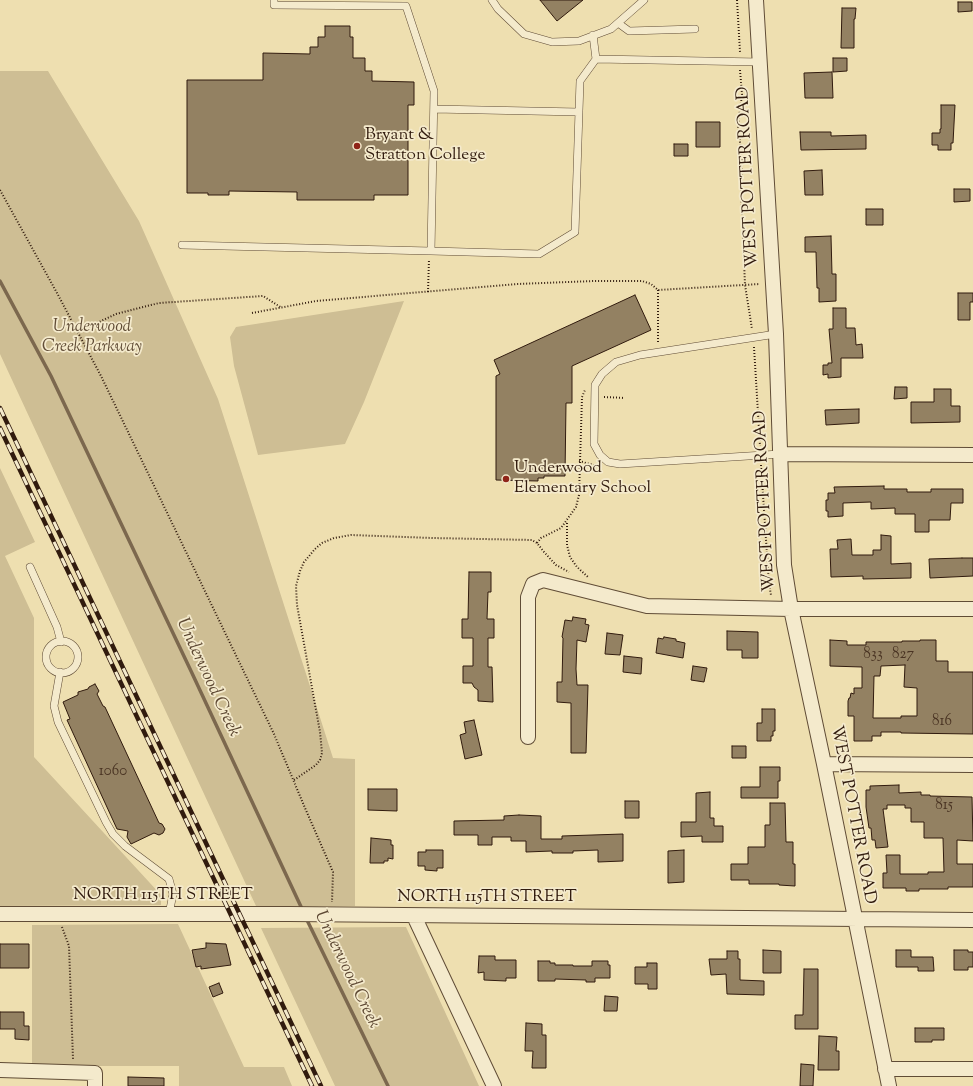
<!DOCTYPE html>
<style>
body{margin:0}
canvas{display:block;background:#eedfb0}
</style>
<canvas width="973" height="1086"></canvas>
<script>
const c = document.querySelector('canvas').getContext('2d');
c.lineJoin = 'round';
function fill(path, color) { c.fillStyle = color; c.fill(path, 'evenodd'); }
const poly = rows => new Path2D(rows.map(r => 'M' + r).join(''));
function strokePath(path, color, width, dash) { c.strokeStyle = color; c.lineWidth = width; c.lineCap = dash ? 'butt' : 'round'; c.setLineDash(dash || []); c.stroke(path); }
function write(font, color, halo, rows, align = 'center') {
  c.font = font + ' "Sorts Mill Goudy",serif'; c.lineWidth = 3.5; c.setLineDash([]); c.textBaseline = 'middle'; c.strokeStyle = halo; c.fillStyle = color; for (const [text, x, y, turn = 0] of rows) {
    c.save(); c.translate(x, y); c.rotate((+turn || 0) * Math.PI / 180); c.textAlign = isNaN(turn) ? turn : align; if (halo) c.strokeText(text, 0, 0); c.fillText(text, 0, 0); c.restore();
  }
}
fill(poly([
 [0,71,48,71,139,221,218,399,333,758,355,759,355,906,256,906,0,354],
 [404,301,364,402,345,444,258,455,234,366,230,337,236,327],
 [0,468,35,542,5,556,34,618,34,757,161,895,161,905,0,906],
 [178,924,244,1067,284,1067,292,1086,179,1086,179,1066,32,1066,32,925],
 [406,927,479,1086,335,1086,261,928]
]), '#cebe94');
strokePath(poly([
 [0,281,51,376,191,671,303,911],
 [306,918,388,1086]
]), '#7c684e', 3.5);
const building = poly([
 [540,0,583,0,557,21,540,0],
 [958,2,972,2,972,11,958,12,958,2],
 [842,8,856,8,855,19,854,19,854,48,841,48,842,8],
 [325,26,350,26,350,37,353,37,353,58,365,58,365,71,372,71,372,81,414,82,414,105,408,105,408,195,374,195,374,200,297,200,297,192,229,191,229,195,208,195,208,193,187,193,187,80,263,80,263,53,310,54,310,47,318,47,318,37,325,37,325,26],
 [833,58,847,58,847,71,833,72,833,58],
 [832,72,833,98,805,98,804,73,832,72],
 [941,105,955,105,953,143,951,143,951,150,938,150,938,145,932,145,932,133,940,133,940,129,941,129,941,105],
 [696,122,720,122,720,147,696,147,696,122],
 [800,132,831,132,831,136,866,135,866,149,801,150,800,132],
 [674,144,688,144,688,156,674,156,674,144],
 [822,170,823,195,805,195,804,171,822,170],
 [954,189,970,189,970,201,954,202,954,189],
 [866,209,883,209,883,225,866,225,866,209],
 [831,236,832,274,836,274,836,301,819,302,819,288,817,288,816,252,805,252,805,237,831,236],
 [958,293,973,293,973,302,970,302,970,320,958,320,958,293],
 [635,295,651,330,572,366,572,403,566,403,565,476,544,476,544,478,538,478,538,481,496,480,496,376,500,374,494,360,635,295],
 [833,308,846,308,846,328,855,328,856,345,862,344,863,358,841,358,841,377,828,378,828,374,823,375,823,365,828,365,828,363,832,363,829,329,833,329,833,308],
 [895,387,907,387,907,398,894,399,895,387],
 [934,389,951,389,951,406,960,406,960,422,911,423,911,402,934,402,934,389],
 [859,409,859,423,826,425,825,410,859,409],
 [884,486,884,489,907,489,907,492,931,492,931,489,963,489,963,503,951,503,950,520,929,520,929,532,915,532,915,514,895,514,895,508,871,509,871,502,843,503,843,516,828,517,828,511,826,511,826,500,828,500,828,493,835,493,834,487,884,486],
 [881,535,891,536,891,564,911,563,911,578,863,579,863,576,831,577,830,549,838,549,837,540,851,539,852,555,873,555,873,550,881,550,881,535],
 [962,558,973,558,973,576,930,578,929,559,962,558],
 [469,572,491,572,491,592,488,592,487,619,494,619,494,638,488,638,488,667,492,667,493,702,478,701,478,690,474,687,472,683,463,683,463,666,473,666,473,638,462,638,462,619,468,619,469,572],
 [573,617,586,619,585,624,589,625,586,642,577,640,576,669,577,685,588,685,586,753,571,753,571,703,557,702,557,682,562,682,563,638,562,637,565,620,572,621,573,617],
 [727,631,758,632,758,658,742,658,742,650,727,650,727,631],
 [607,633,623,635,620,655,605,654,607,633],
 [664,637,676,639,676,641,685,643,683,658,656,653,658,638,663,639,664,637],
 [830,640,847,641,847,645,866,645,866,642,902,642,902,641,920,641,920,640,936,640,936,661,948,661,948,672,973,672,973,734,901,733,901,732,881,732,881,736,872,736,872,741,854,741,854,716,848,716,848,701,849,698,850,698,851,693,854,694,854,688,862,688,862,667,830,666,830,640],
 [905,665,904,687,917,688,917,716,901,716,901,718,873,718,874,676,880,676,881,666,905,665],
 [624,656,642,658,641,674,623,672,624,656],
 [693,666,707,668,704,682,691,680,693,666],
 [95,684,99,691,97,694,103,706,105,707,159,823,162,824,165,829,163,833,159,835,154,833,131,844,127,837,128,831,117,829,67,720,70,719,63,702,78,695,78,692,88,689,89,687,95,684],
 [762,709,775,709,775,731,773,731,773,736,771,736,771,741,757,741,757,723,762,723,762,709],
 [474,720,482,755,465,759,460,735,466,733,464,722,474,720],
 [732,746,746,746,746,758,732,758,732,746],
 [760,767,780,767,780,781,778,781,778,798,741,798,741,787,760,787,760,767],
 [899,785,899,793,921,792,921,795,930,795,930,796,972,797,973,841,957,840,957,864,973,864,973,887,948,887,948,889,919,889,919,891,906,891,906,888,883,888,883,873,887,873,886,855,900,855,900,874,928,874,928,872,944,872,943,838,924,838,924,822,911,822,911,808,905,808,905,805,887,805,887,809,883,809,888,847,876,848,875,840,872,840,871,828,869,828,866,807,866,790,870,790,870,786,899,785],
 [368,789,397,789,397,811,368,810,368,789],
 [710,792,710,818,714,818,714,826,723,826,723,842,702,842,702,836,681,837,681,822,696,822,696,793,710,792],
 [625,801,639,801,639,818,625,818,625,801],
 [770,803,785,803,786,842,793,842,793,864,795,864,795,886,779,885,779,884,749,884,749,880,731,880,731,864,748,864,748,847,765,847,765,825,770,825,770,803],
 [519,815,541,816,541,839,562,839,562,836,623,834,623,861,598,862,598,850,573,851,573,853,552,853,552,851,526,852,526,841,511,841,511,837,492,837,492,845,478,845,478,835,454,835,454,821,504,820,504,816,519,815],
 [371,838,391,840,391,845,393,845,393,859,388,858,388,861,384,861,384,863,370,863,371,838],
 [426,850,443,850,443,868,437,868,437,871,425,870,425,866,418,866,418,852,426,852,426,850],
 [684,850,684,882,668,883,668,851,684,850],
 [206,943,226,944,231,965,201,969,201,966,196,967,192,950,206,948,206,943],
 [0,944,29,944,29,968,0,968,0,944],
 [763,950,781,951,781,973,763,973,763,950],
 [896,950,911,950,911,957,933,957,934,971,918,971,918,967,896,967,896,950],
 [954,950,968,950,968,952,973,952,973,967,968,967,968,970,954,970,954,950],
 [727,951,738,951,738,959,740,959,740,980,764,981,764,995,727,994,726,974,711,975,709,959,727,959,727,951],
 [479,956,495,956,495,960,516,960,516,978,506,978,506,981,484,980,484,972,478,973,479,956],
 [538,961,550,961,550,963,555,963,555,965,573,965,573,966,592,966,592,961,608,961,608,965,610,965,610,978,595,978,595,982,586,982,586,980,555,979,555,981,538,981,538,961],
 [647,963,657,963,657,989,648,989,648,984,635,984,635,967,647,967,647,963],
 [804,969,818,969,818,1029,795,1029,795,1015,803,1015,804,969],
 [219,983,223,993,213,997,209,987,219,983],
 [605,996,618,997,617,1011,604,1011,605,996],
 [0,1012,24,1012,24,1026,29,1026,29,1040,15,1039,15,1029,0,1029,0,1012],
 [526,1023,542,1024,542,1035,546,1035,546,1068,532,1068,533,1051,525,1051,526,1023],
 [915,1028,944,1028,944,1040,932,1040,932,1042,915,1042,915,1028],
 [819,1036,837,1037,836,1051,839,1051,839,1070,818,1070,819,1036],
 [801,1064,814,1065,813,1086,800,1086,801,1064],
 [128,1077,164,1078,164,1086,128,1086,128,1077]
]);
fill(building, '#938162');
strokePath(building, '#311b0e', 1);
const lane = poly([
 [274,0,274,5,406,6,434,91,431,251,539,254,575,232,580,81,596,59,760,62],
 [492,0,498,9,524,34,552,42,579,41,611,29,644,0],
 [618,23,629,31,695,29],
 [593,35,596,59],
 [434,109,579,112],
 [182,245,431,251],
 [776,334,640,355,616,362,602,374,595,385,594,444,600,455,608,462,620,464,780,454],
 [30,567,57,627,61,642],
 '46 657a16 16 0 1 1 32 0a16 16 0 1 1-32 0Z',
 [60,672,54,706,58,722,106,822,113,834,125,846,169,879,173,894,169,914]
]);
const street = poly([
 [756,0,776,334,784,565,791,609,824,764,889,1086],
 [780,454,973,455],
 [528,737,528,597,533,584,543,580,647,606,791,609,973,609],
 [824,764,973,765],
 [0,914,290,914,973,920],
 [414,916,494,1086],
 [885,1069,973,1069],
 [0,1070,95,1073,95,1086]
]);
strokePath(lane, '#604c36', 8);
strokePath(street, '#604c36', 16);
strokePath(poly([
 [737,0,740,52],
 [740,70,742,94,738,126,742,158,741,189,745,285,752,329],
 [0,190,57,293,101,376,274,734,305,808,333,872,332,902],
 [658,290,658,343],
 [428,292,429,259],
 [252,313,316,301,517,284,594,281,642,281,651,284,658,290,760,284],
 [78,332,116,314,159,303,263,296,282,308],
 [754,347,760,446],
 [604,397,625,398],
 [579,461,597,466],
 [761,465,769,584,771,595],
 [567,523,567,545,570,557,577,567,588,577],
 [537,543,541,538,561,528,576,507,579,495,582,397,585,390],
 [294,780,316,765,320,760,322,753,320,732,297,605,296,586,300,571,304,562,315,549,322,543,334,538,351,535,432,538,532,540,537,543,544,552,556,565,569,572],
 [62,927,69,946,73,1059]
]), '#311b0e', 2, [1, 2]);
strokePath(lane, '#f4eacc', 7);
strokePath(street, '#f4eacc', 14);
const rail = poly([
 [0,408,321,1086],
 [0,428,312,1086]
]);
strokePath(rail, '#311b0e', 4.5);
strokePath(rail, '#f4eacc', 3, [9]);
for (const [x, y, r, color] of [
 [357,146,4,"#8f2418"],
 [506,479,4,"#8f2418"]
]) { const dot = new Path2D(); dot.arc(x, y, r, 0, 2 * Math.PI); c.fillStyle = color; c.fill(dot); strokePath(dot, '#f4eacc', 1.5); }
write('15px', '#4a3423', null, [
 ["833",873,655],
 ["827",903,655],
 ["816",942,722],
 ["1060",113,772],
 ["815",944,806]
]);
write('17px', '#311b0e', '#f4eacc', [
 ["Bryant &",365,136],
 ["Stratton College",365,156],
 ["Underwood",514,469],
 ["Elementary School",514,489]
], 'left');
write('17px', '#311b0e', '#f4eacc', [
 ["WEST POTTER ROAD",749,177,-93],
 ["WEST POTTER ROAD",766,501,-93],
 ["WEST POTTER ROAD",852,815,79],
 ["NORTH 115TH STREET",163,896],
 ["NORTH 115TH STREET",487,898]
]);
write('italic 17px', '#604c36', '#f4eacc', [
 ["Underwood",92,328],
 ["Creek Parkway",92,348]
]);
write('italic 18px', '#5d4833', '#f4eacc', [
 ["Underwood Creek",207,678,65],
 ["Underwood Creek",346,970,64]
]);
</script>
